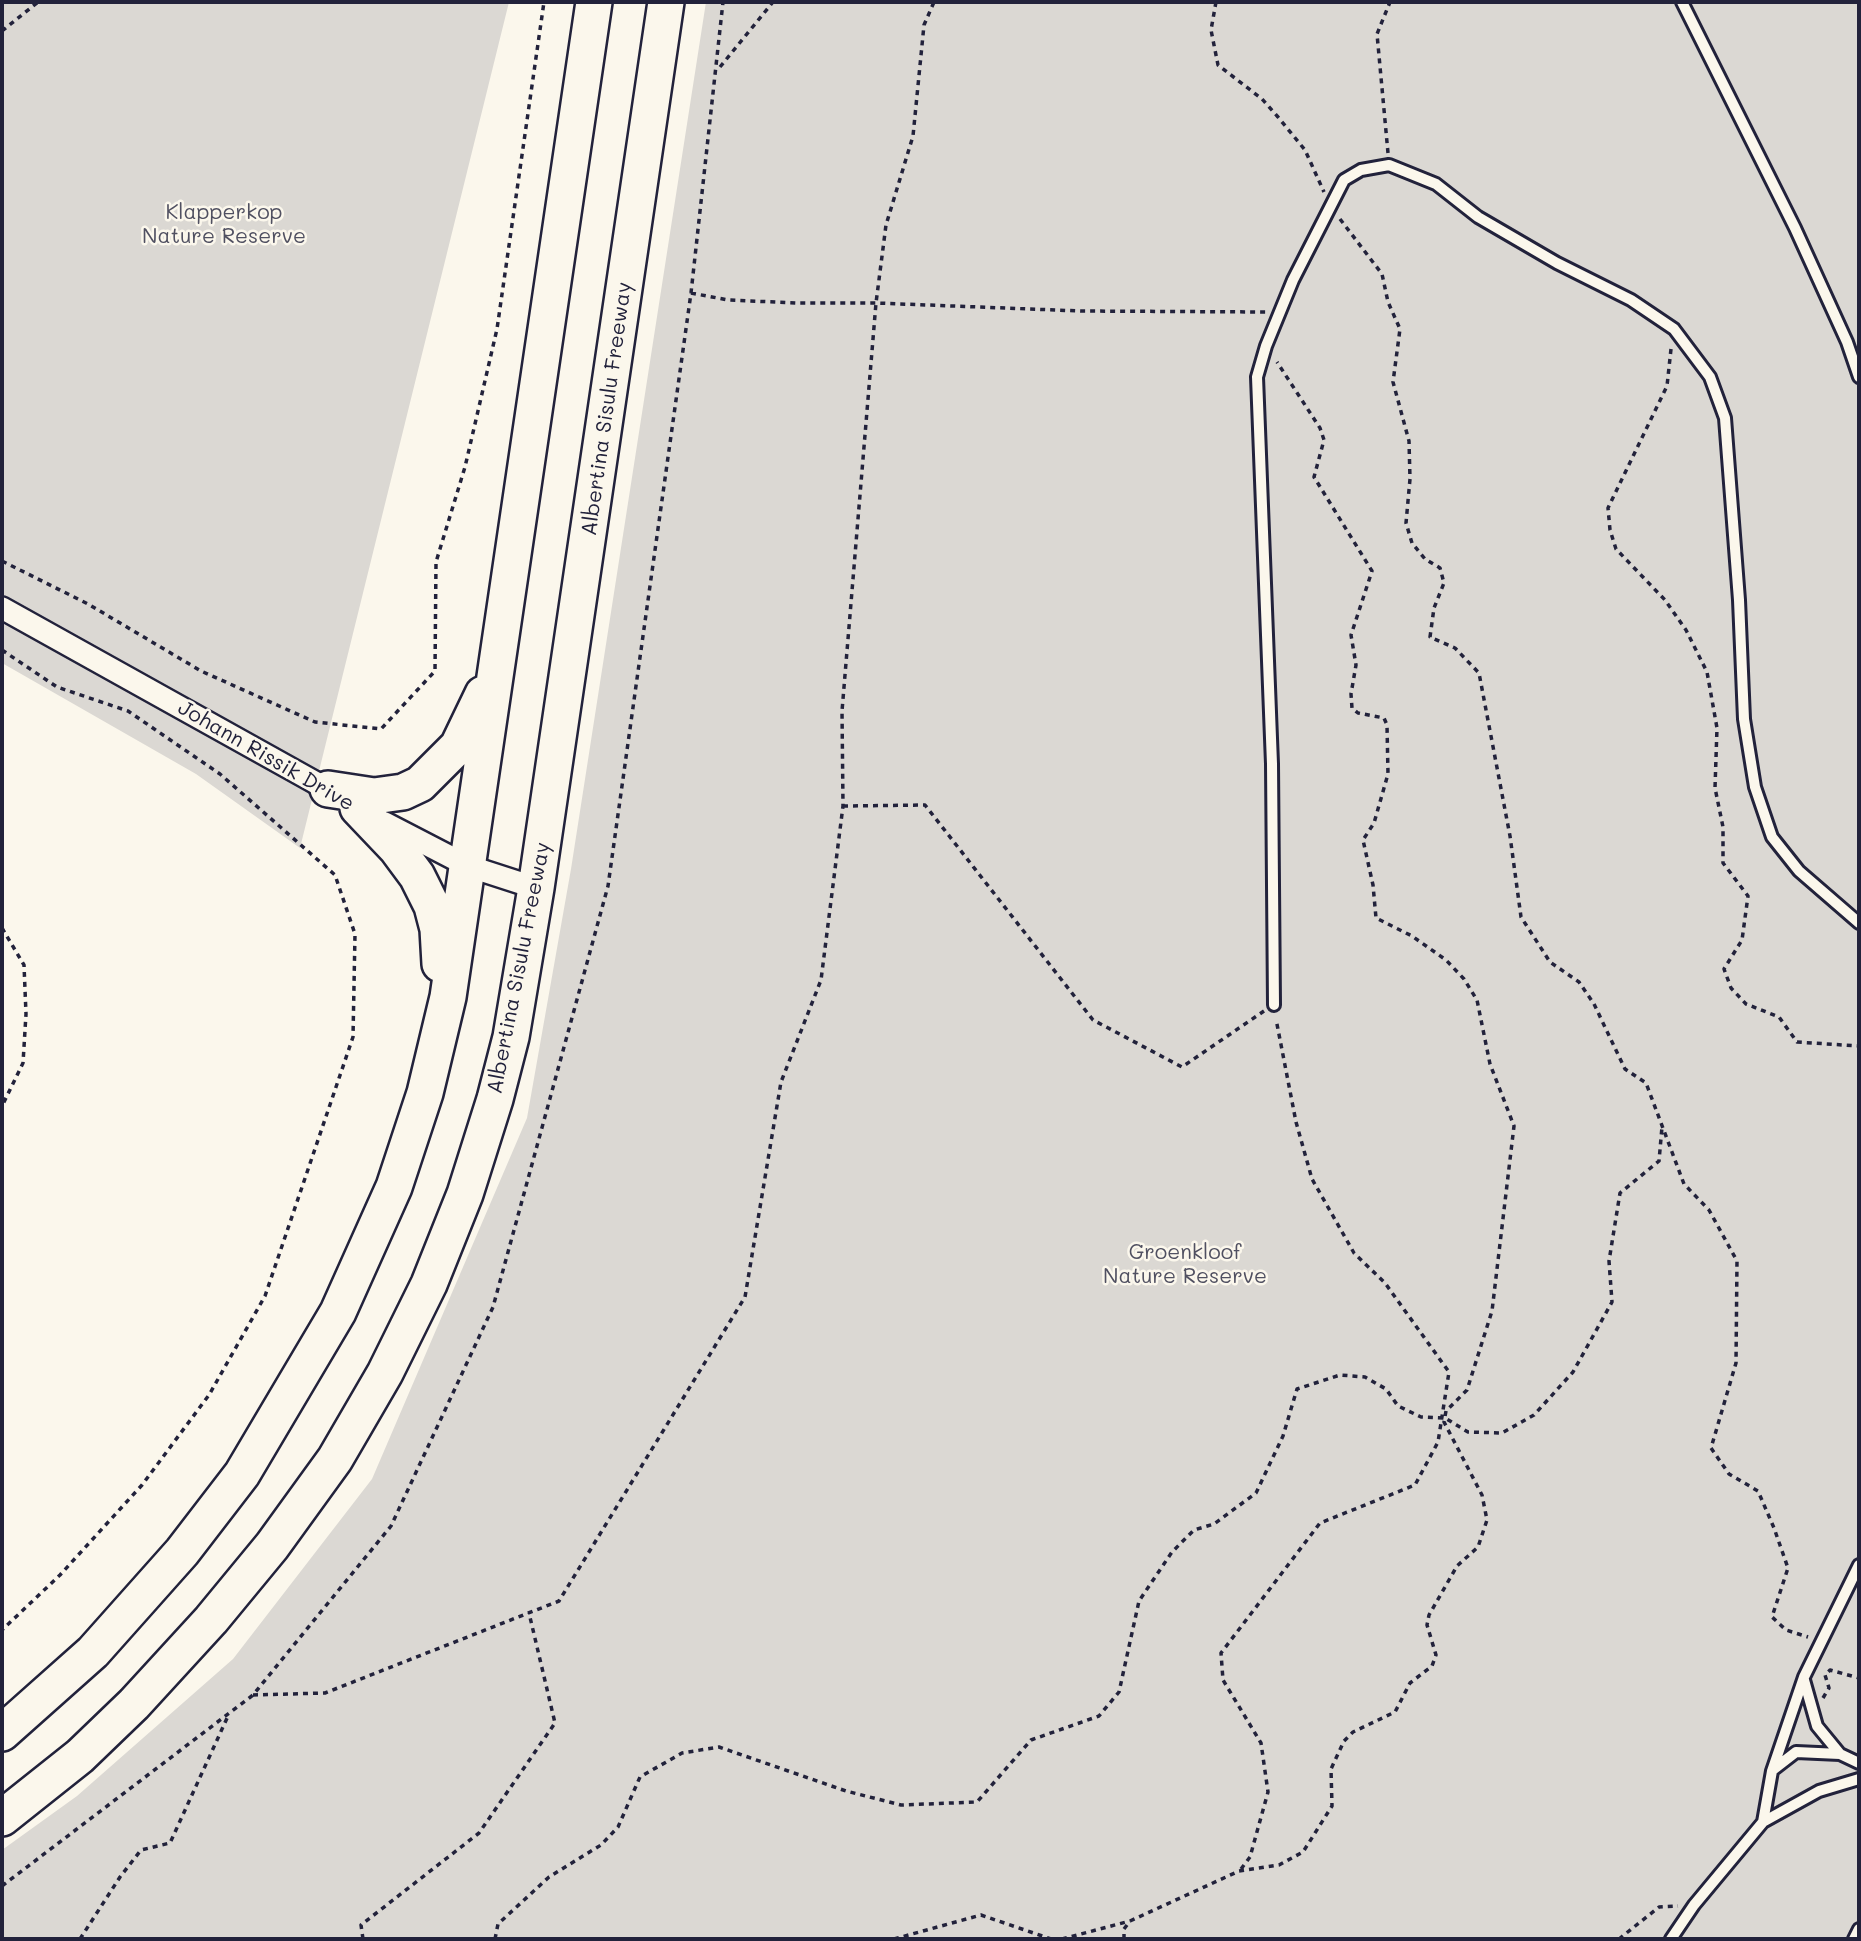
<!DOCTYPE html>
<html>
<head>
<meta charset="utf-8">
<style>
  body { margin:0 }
  #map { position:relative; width:1861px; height:1941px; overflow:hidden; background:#fbf7ec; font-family:Mali,sans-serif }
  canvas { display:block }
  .frame { position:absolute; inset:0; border:4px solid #22223b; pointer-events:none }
</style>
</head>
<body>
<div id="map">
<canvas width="1861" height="1941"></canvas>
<div class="frame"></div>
</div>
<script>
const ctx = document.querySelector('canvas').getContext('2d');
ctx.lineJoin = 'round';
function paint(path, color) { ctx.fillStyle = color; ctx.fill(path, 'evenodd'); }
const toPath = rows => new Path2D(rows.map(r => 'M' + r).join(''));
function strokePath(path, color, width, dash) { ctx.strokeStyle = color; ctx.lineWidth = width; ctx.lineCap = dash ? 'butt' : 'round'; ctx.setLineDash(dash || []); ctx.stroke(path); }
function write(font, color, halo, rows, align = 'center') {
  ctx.font = font + ' Mali,sans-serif'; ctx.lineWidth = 5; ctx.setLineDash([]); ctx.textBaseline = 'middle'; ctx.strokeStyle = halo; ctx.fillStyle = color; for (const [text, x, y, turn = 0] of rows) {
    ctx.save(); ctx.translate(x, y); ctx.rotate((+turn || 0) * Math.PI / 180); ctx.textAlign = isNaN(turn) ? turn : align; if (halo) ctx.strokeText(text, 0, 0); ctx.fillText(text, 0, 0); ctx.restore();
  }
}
const green = toPath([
  [2,2,509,2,300,848,196,774,2,663],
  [706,2,1859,2,1859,1939,2,1939,2,1850,77,1796,233,1659,372,1479,527,1118,571,869]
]);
const path = toPath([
  [1216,2,1211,30,1218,65,1262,99,1278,117,1305,150,1324,192],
  [2,31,38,2],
  [720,67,773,2],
  [1388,153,1377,34,1390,2],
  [1340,219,1382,274,1388,302,1400,329,1393,382,1409,441,1410,479,1406,523,1412,543,1425,559,1440,568,1444,583,1434,608,1430,637,1455,648,1479,673,1510,836,1521,917,1550,962,1579,982,1594,1004,1625,1069,1646,1083,1684,1184,1709,1210,1737,1261,1736,1363,1711,1448,1729,1474,1758,1491,1774,1528,1788,1568,1772,1617,1786,1630,1808,1637],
  [691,293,728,300,798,303,876,303,1081,311,1266,312],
  [1671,349,1667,386,1608,508,1610,530,1616,549,1665,600,1686,630,1707,672,1717,728,1715,788,1723,827,1723,863,1748,896,1742,940,1724,969,1731,988,1746,1004,1779,1017,1797,1042,1859,1046],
  [2,561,88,604,201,671,315,722,381,729,435,671,436,562,465,467,497,329,544,2],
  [2,650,57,687,128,711,220,774,335,875,355,934,353,1037,265,1296,209,1395,142,1485,60,1575,2,1630],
  [843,806,925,805,1093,1020,1182,1067,1264,1011],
  [2,928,24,965,26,1014,23,1063,2,1106],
  [253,1695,325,1693,559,1601,745,1297,781,1082,821,980,843,806,842,711,876,303,886,225,913,136,924,25,934,2],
  [1823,1698,1829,1688,1825,1675,1830,1670,1859,1678],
  [1241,1869,1250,1857,1268,1792,1261,1743,1223,1680,1221,1653,1320,1523,1415,1485,1438,1442,1449,1372,1385,1283,1354,1253,1312,1179,1296,1122,1276,1019],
  [2,1886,253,1695,391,1526,493,1307,608,886,691,293,723,2],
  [80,1939,120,1877,141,1850,170,1843,228,1716],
  [363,1939,361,1925,479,1833,555,1723,529,1613],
  [495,1939,498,1924,549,1877,601,1845,618,1827,640,1777,682,1753,719,1747,846,1791,901,1805,977,1802,1031,1740,1099,1716,1119,1692,1139,1601,1172,1552,1194,1530,1214,1524,1256,1493,1283,1436,1297,1389,1340,1375,1365,1377,1386,1389,1398,1406,1421,1417,1445,1418,1468,1432,1502,1433,1534,1415,1573,1372,1612,1302,1609,1261,1620,1193,1659,1161,1662,1127],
  [894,1939,981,1915,1051,1939],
  [1062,1939,1130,1921],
  [1124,1939,1124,1929,1130,1921,1239,1871,1279,1865,1303,1852,1332,1806,1331,1769,1344,1741,1353,1732,1395,1712,1410,1683,1432,1666,1436,1655,1427,1625,1429,1615,1457,1566,1478,1547,1487,1520,1482,1495,1444,1422,1446,1411,1467,1390,1492,1311,1514,1126,1490,1064,1477,1000,1464,979,1446,960,1412,936,1376,918,1373,885,1363,840,1374,823,1388,774,1387,725,1384,718,1358,713,1352,708,1351,694,1356,665,1351,635,1372,571,1314,477,1324,440,1320,428,1277,362],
  [1619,1939,1659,1907,1678,1906]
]);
const service = toPath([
  [1682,2,1795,228,1847,342,1859,377],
  [1274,1005,1272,764,1257,377,1266,346,1293,280,1344,180,1361,170,1389,165,1436,184,1478,217,1557,263,1631,300,1674,329,1710,377,1725,418,1739,600,1744,719,1755,787,1772,837,1799,871,1859,923],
  [1804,1680,1817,1726,1840,1754,1859,1763],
  [1774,1769,1796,1752,1840,1754],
  [1763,1822,1772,1771,1804,1677,1859,1565],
  [1671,1939,1694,1905,1763,1822,1819,1791,1859,1779],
  [1854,1939,1859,1929]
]);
const minor = toPath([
  [2,608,336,794],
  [385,823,468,866,536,888]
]);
const trunk = toPath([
  [328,789,374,796,403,792,420,784,458,746,483,694],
  [358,808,397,849,417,876,432,906,438,929,440,964],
  [2,1733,93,1652,182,1552,242,1474,338,1312,394,1187,425,1093,448,997,594,2],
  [2,1818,80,1756,134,1704,211,1620,272,1546,335,1459,385,1373,429,1284,465,1194,495,1099,511,1037,536,888,666,2]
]);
const parkNames = [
  ["Klapperkop",224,213],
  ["Nature Reserve",224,237],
  ["Groenkloof",1185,1253],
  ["Nature Reserve",1185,1277]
];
const streetNames = [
  ["Albertina Sisulu Freeway",607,409,-82],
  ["Johann Rissik Drive",266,756,30],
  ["Albertina Sisulu Freeway",519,968,-79]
];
paint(green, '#dbd8d3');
strokePath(service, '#22223b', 16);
strokePath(minor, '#22223b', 26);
strokePath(trunk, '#22223b', 40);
strokePath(path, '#22223b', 3.5, [5, 5]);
strokePath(service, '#fbf7ec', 10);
strokePath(minor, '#fbf7ec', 21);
strokePath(trunk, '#fbf7ec', 35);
write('21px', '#505061', '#fbf7ec', parkNames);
write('21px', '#22223b', '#fbf7ec', streetNames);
</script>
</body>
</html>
